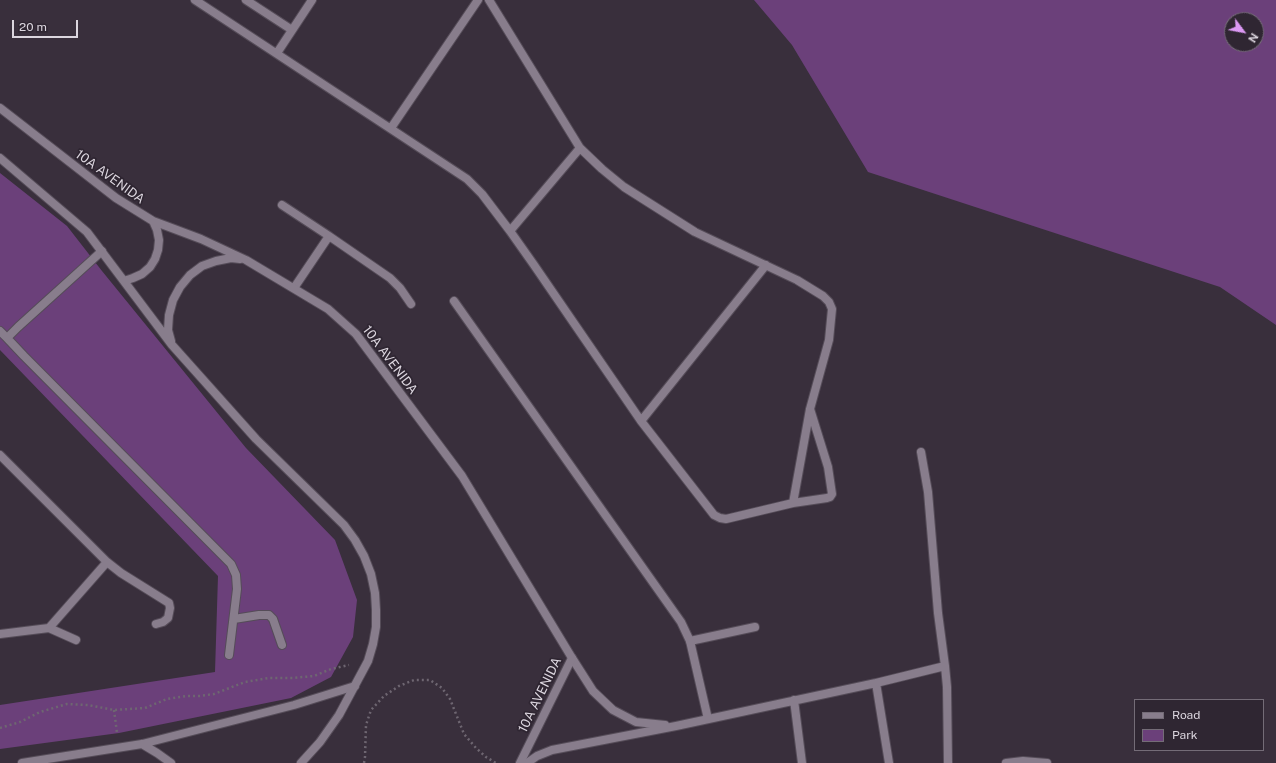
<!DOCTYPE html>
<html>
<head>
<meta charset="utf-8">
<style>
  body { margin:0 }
  #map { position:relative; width:1276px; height:763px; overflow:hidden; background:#392f3c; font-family:"Public Sans",sans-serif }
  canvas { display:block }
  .legend { position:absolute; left:1134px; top:699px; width:130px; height:52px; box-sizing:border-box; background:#2f2632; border:1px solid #746c77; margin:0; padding:5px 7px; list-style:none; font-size:12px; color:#dcd6df }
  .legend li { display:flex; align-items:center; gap:8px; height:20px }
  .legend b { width:20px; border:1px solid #746c77 }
  .north { position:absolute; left:1224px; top:12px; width:40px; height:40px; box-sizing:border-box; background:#2f2632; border:1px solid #746c77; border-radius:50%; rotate:122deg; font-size:11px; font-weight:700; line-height:16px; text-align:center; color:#dcd6df }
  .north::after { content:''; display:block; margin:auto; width:14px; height:18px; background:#dc99f4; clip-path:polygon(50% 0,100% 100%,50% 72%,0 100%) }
  .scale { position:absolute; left:12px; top:20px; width:66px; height:18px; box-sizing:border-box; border:2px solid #dcd6df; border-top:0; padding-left:5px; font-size:12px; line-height:14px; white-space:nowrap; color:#dcd6df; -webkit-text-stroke:3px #2f2632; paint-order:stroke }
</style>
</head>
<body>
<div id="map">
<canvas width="1276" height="763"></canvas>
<ul class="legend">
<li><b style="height:5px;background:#887d8c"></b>Road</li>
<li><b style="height:11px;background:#6b407a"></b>Park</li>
</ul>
<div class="north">N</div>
<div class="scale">20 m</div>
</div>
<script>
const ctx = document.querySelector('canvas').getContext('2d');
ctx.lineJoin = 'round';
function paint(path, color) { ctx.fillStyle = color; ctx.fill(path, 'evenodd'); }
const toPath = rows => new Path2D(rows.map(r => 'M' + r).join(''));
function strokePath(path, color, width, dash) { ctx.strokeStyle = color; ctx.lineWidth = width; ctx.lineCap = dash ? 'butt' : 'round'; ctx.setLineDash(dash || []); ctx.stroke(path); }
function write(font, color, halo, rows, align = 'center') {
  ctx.font = font + ' "Public Sans",sans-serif'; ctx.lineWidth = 3.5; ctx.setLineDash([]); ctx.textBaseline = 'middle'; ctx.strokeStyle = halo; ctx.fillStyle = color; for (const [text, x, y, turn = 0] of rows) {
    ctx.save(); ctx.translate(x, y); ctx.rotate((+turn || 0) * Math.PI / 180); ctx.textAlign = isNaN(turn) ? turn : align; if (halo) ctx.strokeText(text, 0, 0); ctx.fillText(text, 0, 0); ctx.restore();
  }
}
const green = toPath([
  [754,0,1276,0,1276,325,1220,287,868,172,792,45],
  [1232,20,1256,20,1256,44,1232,44],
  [0,173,67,226,102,271,246,448,335,540,357,600,353,637,331,677,291,698,119,733,0,749,0,705,215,672,218,576,0,350]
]);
const path = toPath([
  [114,710,117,733],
  [0,728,20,722,40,712,67,704,88,705,114,710,145,708,167,699,187,696,200,696,214,694,245,682,269,678,293,678,314,676,331,669,349,665],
  [364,763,365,757,366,725,371,710,384,696,399,686,414,680,430,680,442,688,450,699,464,734,476,748,486,757,496,763]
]);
const service = toPath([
  [282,205,329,236,294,288],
  [329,236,390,278,400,288,411,304],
  [690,641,755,627]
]);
const minor = toPath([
  [195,0,467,179,482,194,510,231,534,265,641,421,714,515,720,518,726,519,793,503,827,498,830,497,832,494,828,467,810,409],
  [246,0,292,30],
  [489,0,580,148,602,169,624,187,695,232,797,280,823,296,829,302,832,309,829,340,810,409,793,503],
  [277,53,312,0],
  [391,128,478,0],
  [510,231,580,148],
  [102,251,18,327,7,338,24,356,231,564,236,575,237,589,229,655],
  [454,301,681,622,690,641,708,719],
  [0,331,7,338],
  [641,421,766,265],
  [0,455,107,562,121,573,169,603,170,608,168,618,163,622,156,624],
  [234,619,259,615,269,615,273,619,282,645],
  [49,628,107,562],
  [0,634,49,628,76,640],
  [572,658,593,691,613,710,636,722,665,725],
  [945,666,947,687,948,763],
  [876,683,889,763],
  [794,700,802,763],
  [142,744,157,753,171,763],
  [22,763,142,744,294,705,355,686],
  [527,763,537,756,552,750,676,726,876,683,945,666,938,613,928,492,921,452],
  [1006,763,1023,761,1047,763]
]);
const tertiary = toPath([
  [0,108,116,198,153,221,201,239,246,260,328,309,356,334,462,476,572,658,520,763],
  [0,158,87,232,172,345,256,439,344,525,355,540,364,556,371,574,375,593,376,610,376,627,373,644,368,661,339,715,320,742,301,763],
  [124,281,133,278,142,274,150,267,155,259,158,250,159,240,157,230,153,221],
  [171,341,168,330,169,315,173,300,180,287,190,275,202,266,216,261,231,258,240,259]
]);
const streetNames = [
  ["10A AVENIDA",110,177,36],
  ["10A AVENIDA",390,360,53],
  ["10A AVENIDA",540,695,-64]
];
paint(green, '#6b407a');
strokePath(service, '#554c58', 10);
strokePath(minor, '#554c58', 10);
strokePath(tertiary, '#554c58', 10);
strokePath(path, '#6e6671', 2.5, [2, 3]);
strokePath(service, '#887d8c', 8);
strokePath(minor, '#887d8c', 8);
strokePath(tertiary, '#887d8c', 8);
write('13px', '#dcd6df', '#2f2632', streetNames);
</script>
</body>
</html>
